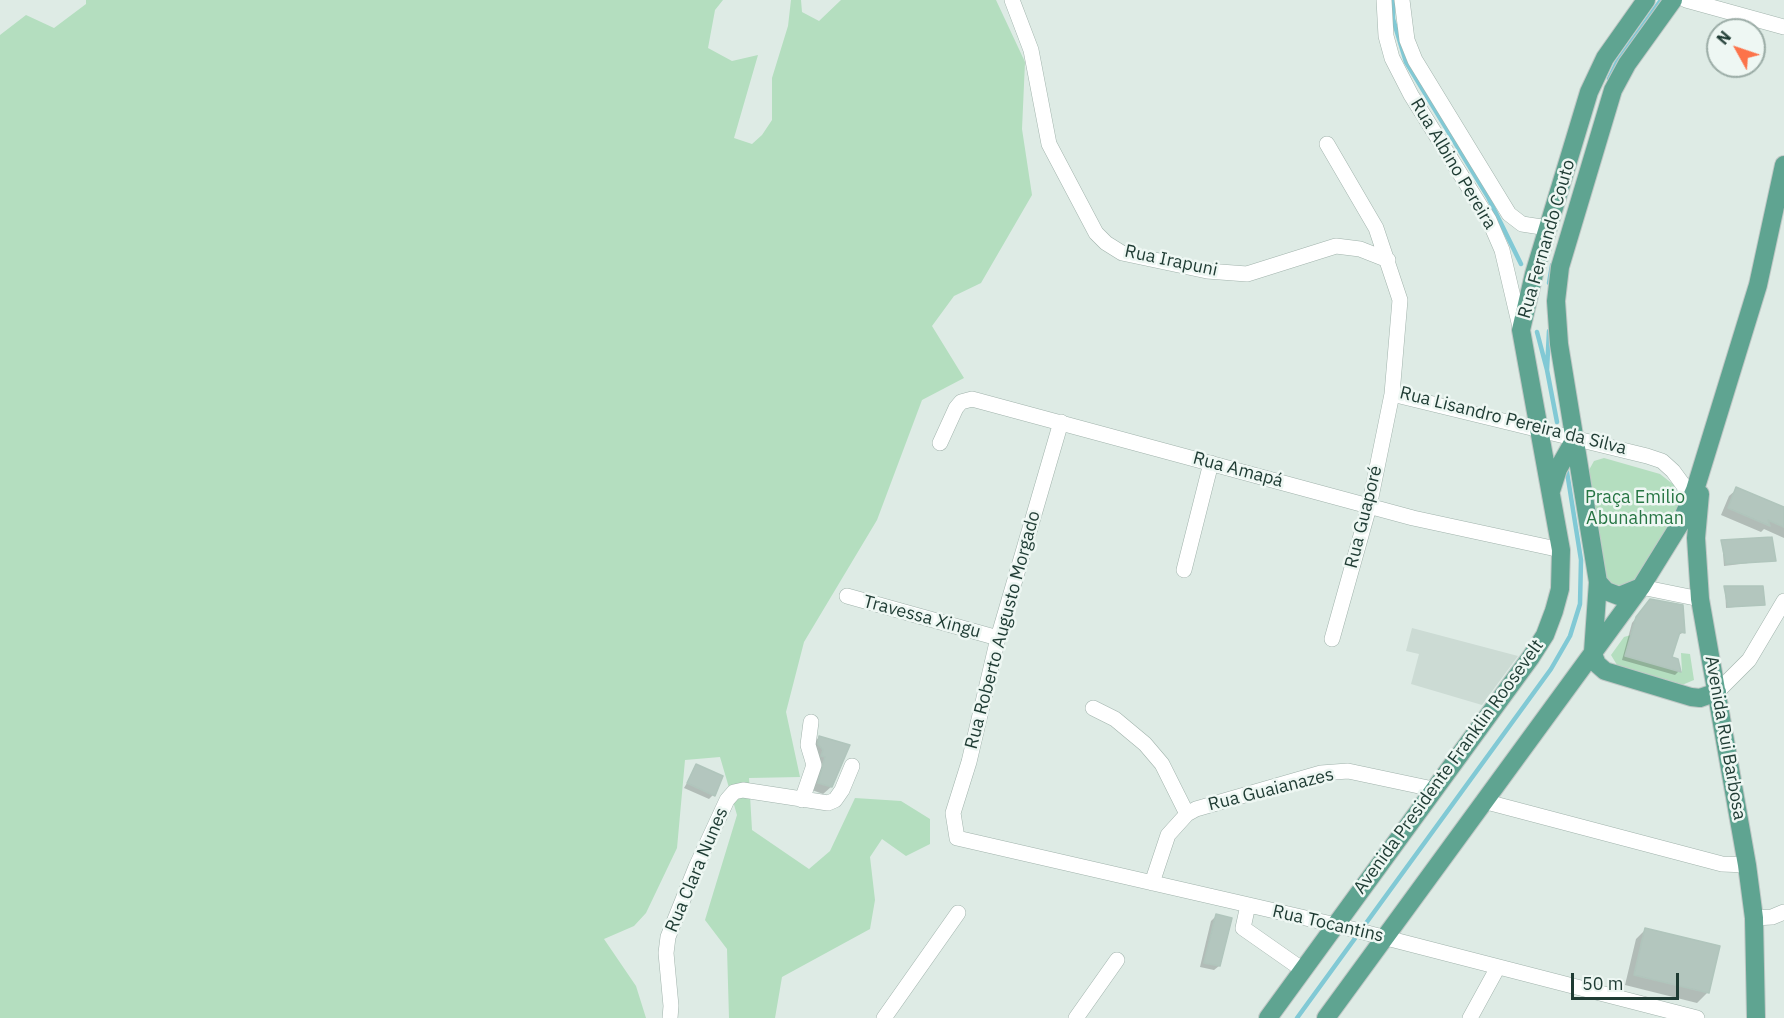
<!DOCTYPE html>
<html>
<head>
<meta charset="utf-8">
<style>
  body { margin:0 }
  #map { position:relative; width:1784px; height:1018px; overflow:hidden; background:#deebe5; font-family:"IBM Plex Sans",sans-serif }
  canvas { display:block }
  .north { position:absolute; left:1706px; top:18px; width:60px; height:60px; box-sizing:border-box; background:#eef7f3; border:2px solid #9baca6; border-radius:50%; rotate:310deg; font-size:16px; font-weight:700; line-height:24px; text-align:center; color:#1e3b33 }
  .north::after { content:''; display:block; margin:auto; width:21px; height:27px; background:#fc734a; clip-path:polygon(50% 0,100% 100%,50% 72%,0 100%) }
  .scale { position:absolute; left:1571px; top:973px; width:108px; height:27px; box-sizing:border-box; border:3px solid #1e3b33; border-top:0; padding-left:8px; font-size:18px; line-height:21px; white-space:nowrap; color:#1e3b33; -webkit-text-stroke:4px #eef7f3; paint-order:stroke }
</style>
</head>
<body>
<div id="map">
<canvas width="1784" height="1018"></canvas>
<div class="north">N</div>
<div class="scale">50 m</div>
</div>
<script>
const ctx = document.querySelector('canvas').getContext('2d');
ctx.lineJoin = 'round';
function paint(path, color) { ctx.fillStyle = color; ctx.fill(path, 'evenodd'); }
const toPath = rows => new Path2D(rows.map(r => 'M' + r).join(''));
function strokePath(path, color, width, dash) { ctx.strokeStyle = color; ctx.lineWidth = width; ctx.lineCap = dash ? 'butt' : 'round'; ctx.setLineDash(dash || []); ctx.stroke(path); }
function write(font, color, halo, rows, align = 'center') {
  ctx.font = font + ' "IBM Plex Sans",sans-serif'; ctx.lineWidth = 5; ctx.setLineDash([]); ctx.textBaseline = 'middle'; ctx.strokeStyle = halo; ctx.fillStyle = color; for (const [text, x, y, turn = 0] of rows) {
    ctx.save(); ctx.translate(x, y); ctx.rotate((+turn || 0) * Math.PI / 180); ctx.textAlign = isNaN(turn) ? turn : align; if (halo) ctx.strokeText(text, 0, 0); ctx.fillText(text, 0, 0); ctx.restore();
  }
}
const built = toPath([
  [1412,628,1518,656,1482,705,1411,684,1419,654,1406,651]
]);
const green = toPath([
  [86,0,723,0,715,10,708,48,732,61,758,55,734,138,752,144,762,135,772,120,772,78,788,26,791,0,801,0,802,12,819,21,841,0,996,0,1025,62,1022,129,1032,195,981,283,954,296,932,326,964,378,922,400,877,520,804,642,786,712,800,777,749,778,752,830,809,869,830,851,855,798,901,801,930,819,930,844,906,856,882,839,870,857,875,900,870,929,782,977,775,1018,729,1018,727,949,705,920,737,815,720,757,685,760,677,848,646,913,634,926,604,939,636,986,646,1018,0,1018,0,35,26,15,54,28,86,4],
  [1604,458,1660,474,1674,485,1679,503,1668,533,1633,587,1628,590,1607,583,1589,470,1594,461],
  [1631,635,1682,672,1681,653,1690,654,1694,680,1682,685,1617,665,1611,655,1624,637]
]);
const shadow = toPath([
  [1737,489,1784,509,1784,538,1764,529,1761,532,1721,515,1729,496],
  [1722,541,1774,560,1724,566],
  [1725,588,1763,604,1726,608],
  [1646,605,1684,632,1677,636,1670,658,1679,671,1675,675,1622,660,1632,623],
  [819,737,848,746,831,787,823,794,812,790,812,745],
  [697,766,713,795,709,799,684,788],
  [1216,916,1219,966,1214,970,1200,967,1211,921],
  [1646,929,1719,947,1707,993,1697,1003,1625,985,1636,939]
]);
const stream = toPath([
  [1393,0,1393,19,1406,62,1488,197,1521,264],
  [1609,79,1617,62,1661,0],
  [1549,283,1552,265],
  [1537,332,1547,370,1557,422],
  [1547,370,1549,331],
  [1297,1018,1551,669,1570,636,1580,604,1581,560,1567,472]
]);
const building = toPath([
  [1736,487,1784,507,1784,527,1768,520,1770,526,1728,508,1736,487],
  [1772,537,1776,561,1726,564,1721,540,1772,537],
  [1724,586,1763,586,1765,605,1728,607,1724,586],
  [1650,599,1683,605,1685,633,1680,632,1672,657,1678,659,1681,672,1625,656,1636,617,1650,599],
  [819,736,850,745,832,787,818,783,825,757,821,756,823,750,818,744,819,736],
  [696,764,723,776,715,796,687,783,696,764],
  [1216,914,1232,918,1220,966,1204,963,1216,914],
  [1645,928,1720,946,1709,993,1634,975,1645,928]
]);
const minor = toPath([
  [1012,0,1031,50,1049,144,1096,233,1106,243,1122,253,1207,271,1247,274,1336,246,1360,249,1388,260],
  [1384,0,1386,36,1392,58,1411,95,1489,220,1502,250,1520,327],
  [1402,0,1407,40,1415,60,1509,214,1522,224,1548,228],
  [1686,0,1784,27],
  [1327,144,1376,228,1400,300,1392,394,1369,507,1332,639],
  [1392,394,1647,456,1662,461,1673,471,1684,486,1689,506],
  [1061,422,998,638,969,762,953,813,957,838,1336,925,1697,1018],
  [940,443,956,408,961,402,972,399,1413,518,1561,550],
  [1184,570,1211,463],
  [1641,587,1700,599],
  [847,596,998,638],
  [1717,692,1749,660,1784,601],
  [1093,708,1115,719,1145,744,1162,764,1187,814],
  [802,800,814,765,808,745,811,722],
  [1483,801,1722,864,1747,865],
  [1152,883,1168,835,1187,814,1196,809,1321,773,1348,771,1433,789],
  [1248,905,1243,928,1303,970],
  [1754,918,1772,917,1784,912],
  [670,1018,671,1006,666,953,668,937,696,867,727,800,734,792,743,790,828,803,835,800,842,790,852,766],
  [884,1018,958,913],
  [1076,1018,1117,960],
  [1470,1018,1498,967]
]);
const major = toPath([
  [1551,491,1558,469,1575,439],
  [1700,494,1696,538,1700,599,1747,865,1754,918,1756,1018],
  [1598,582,1606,591,1619,596,1641,587],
  [1593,652,1598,582,1559,344,1556,301,1560,267,1613,90,1627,64,1673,0],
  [1593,654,1597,664,1605,671,1691,697,1700,698,1717,692],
  [1268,1018,1531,657,1545,635,1554,611,1560,589,1561,550,1521,330,1534,274,1589,92,1605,58,1646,0],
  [1326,1018,1641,587,1680,524,1695,490,1758,285,1784,165]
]);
const streetNames = [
  ["Rua Albino Pereira",1453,164,59],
  ["Rua Fernando Couto",1547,239,-74],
  ["Rua Irapuni",1171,261,12],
  ["Rua Lisandro Pereira da Silva",1513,421,14],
  ["Rua Amapá",1238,470,15],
  ["Rua Guaporé",1364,517,-76],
  ["Travessa Xingu",922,617,15],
  ["Rua Roberto Augusto Morgado",1003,630,-75],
  ["Avenida Rui Barbosa",1725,738,80],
  ["Avenida Presidente Franklin Roosevelt",1449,767,-54],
  ["Rua Guaianazes",1271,790,-14],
  ["Rua Clara Nunes",697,870,-67],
  ["Rua Tocantins",1328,924,13]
];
const parkNames = [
  ["Praça Emilio",1635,498],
  ["Abunahman",1635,519]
];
paint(built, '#ccdbd4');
paint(green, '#b4debf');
paint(shadow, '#0003');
strokePath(stream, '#81c9d5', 4.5);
paint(building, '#b3c6be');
strokePath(building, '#b0c5bc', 1.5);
strokePath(minor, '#a1b3ac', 16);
strokePath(major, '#c0c8c6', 20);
strokePath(minor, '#fff', 15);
strokePath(major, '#5fa491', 18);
write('18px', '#1e3b33', '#eef7f3', streetNames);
write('18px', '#267543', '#eef7f3', parkNames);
</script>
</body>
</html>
